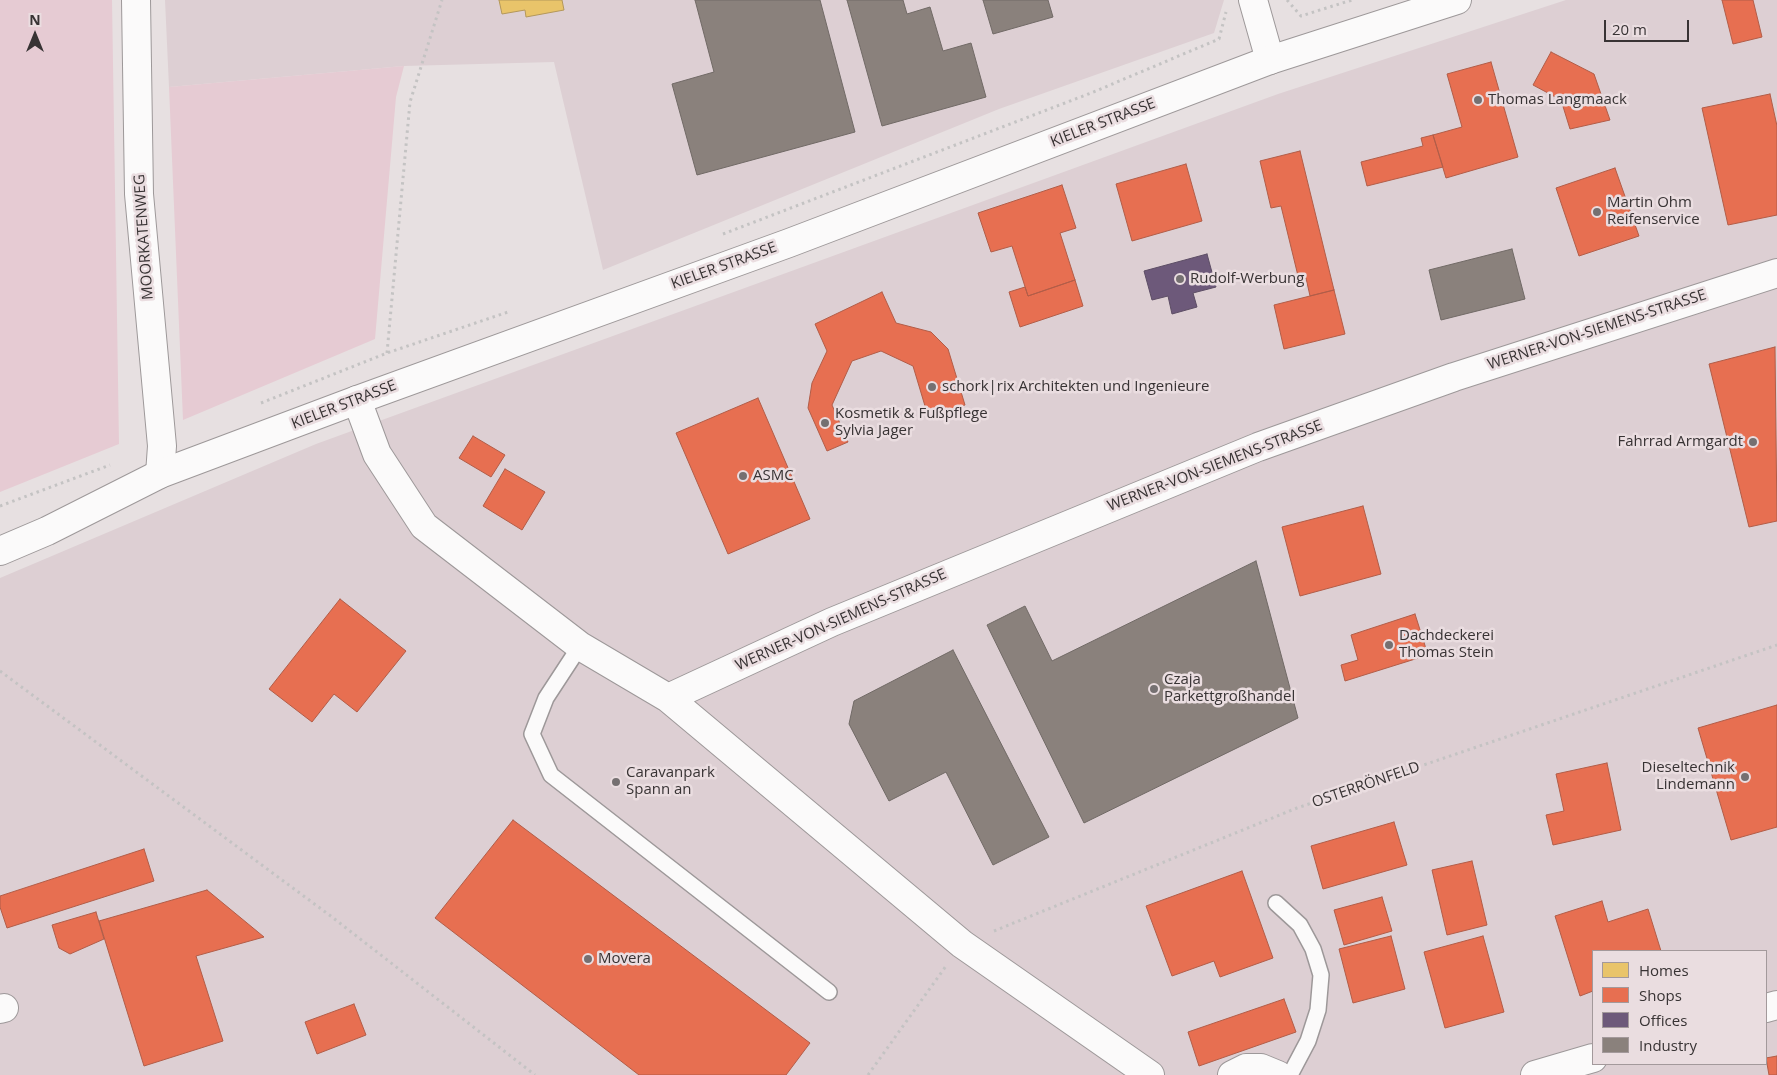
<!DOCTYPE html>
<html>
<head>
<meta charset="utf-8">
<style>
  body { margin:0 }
  #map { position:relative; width:1777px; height:1075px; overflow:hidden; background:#e7e0e1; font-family:"Open Sans",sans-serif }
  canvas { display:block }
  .legend { position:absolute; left:1592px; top:950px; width:175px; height:115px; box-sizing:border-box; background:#eadde0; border:1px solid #a3999b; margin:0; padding:6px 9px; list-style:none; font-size:15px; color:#383334 }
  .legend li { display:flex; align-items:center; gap:10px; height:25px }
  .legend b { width:25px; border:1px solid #a3999b }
  .north { position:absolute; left:10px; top:10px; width:50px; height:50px; -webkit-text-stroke:4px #eadde0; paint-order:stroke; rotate:0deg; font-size:14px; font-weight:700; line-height:20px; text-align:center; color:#383334 }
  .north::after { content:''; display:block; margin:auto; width:18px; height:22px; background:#383334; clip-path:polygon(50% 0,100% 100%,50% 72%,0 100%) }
  .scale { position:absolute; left:1604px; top:20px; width:85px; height:22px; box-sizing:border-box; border:2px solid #383334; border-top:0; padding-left:6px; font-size:15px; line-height:18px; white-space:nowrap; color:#383334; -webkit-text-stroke:4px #eadde0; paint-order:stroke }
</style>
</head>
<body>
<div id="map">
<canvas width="1777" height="1075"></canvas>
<ul class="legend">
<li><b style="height:14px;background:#e9c46a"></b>Homes</li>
<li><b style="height:14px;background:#e76f51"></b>Shops</li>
<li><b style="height:14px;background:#6d597a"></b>Offices</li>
<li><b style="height:14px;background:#8a817c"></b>Industry</li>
</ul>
<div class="north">N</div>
<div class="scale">20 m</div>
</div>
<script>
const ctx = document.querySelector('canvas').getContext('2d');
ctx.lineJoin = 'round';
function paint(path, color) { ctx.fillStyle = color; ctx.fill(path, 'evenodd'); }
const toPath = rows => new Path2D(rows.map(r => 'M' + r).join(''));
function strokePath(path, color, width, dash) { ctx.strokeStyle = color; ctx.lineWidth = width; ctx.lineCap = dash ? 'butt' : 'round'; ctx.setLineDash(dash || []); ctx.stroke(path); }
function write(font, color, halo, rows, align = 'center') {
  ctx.font = font + ' "Open Sans",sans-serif'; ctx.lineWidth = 5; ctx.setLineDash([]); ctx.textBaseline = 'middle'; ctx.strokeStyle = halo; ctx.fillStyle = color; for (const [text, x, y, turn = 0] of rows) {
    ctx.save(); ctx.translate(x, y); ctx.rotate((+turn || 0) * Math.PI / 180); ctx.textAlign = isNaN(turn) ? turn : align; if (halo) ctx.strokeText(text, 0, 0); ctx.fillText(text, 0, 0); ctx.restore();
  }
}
const built = toPath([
  [165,0,1224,0,1214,33,999,109,603,270,554,62,404,66,169,87],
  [1566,0,1777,0,1777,1075,0,1075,0,578,316,444,1278,94],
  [1593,951,1766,951,1766,1064,1593,1064]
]);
const green = toPath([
  [0,0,112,0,119,444,0,492],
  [404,66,396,97,375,339,183,420,169,87]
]);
const homes = toPath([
  [499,0,562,0,564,10,526,17,525,10,502,14,499,0]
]);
const shops = toPath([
  [1722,0,1753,0,1762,37,1733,44,1722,0],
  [1551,52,1594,74,1610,120,1570,129,1561,100,1533,85,1551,52],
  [1491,62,1518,157,1446,178,1433,135,1462,127,1447,74,1491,62],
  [1770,94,1777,126,1777,215,1728,225,1702,108,1770,94],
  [1433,135,1443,167,1367,186,1361,162,1423,146,1421,138,1433,135],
  [1300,151,1334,290,1310,296,1306,278,1299,280,1281,206,1271,208,1260,161,1300,151],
  [1186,164,1202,221,1132,241,1116,184,1186,164],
  [1615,168,1639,236,1579,256,1556,188,1615,168],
  [1062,185,1076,228,1060,233,1075,280,1028,296,1012,246,991,252,978,213,1062,185],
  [1075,280,1083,306,1020,327,1009,292,1025,287,1028,296,1075,280],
  [1334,290,1345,334,1284,349,1274,305,1334,290],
  [882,292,896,323,931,332,948,349,965,405,928,416,913,366,881,351,852,361,832,405,848,442,827,451,808,408,812,383,827,351,815,324,882,292],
  [1775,347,1777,521,1749,527,1709,364,1775,347],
  [758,398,810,519,728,554,676,433,758,398],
  [473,436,505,455,491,477,459,458,473,436],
  [505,469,545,492,522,530,483,506,505,469],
  [1363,506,1381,574,1300,596,1282,527,1363,506],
  [340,599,406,651,357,712,334,694,312,722,269,689,340,599],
  [1415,614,1428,655,1345,681,1341,665,1358,660,1351,635,1415,614],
  [1777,705,1777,827,1731,840,1698,728,1777,705],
  [1607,763,1621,830,1553,845,1546,815,1564,811,1556,774,1607,763],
  [513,820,810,1043,786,1075,639,1075,435,918,513,820],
  [1394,822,1407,865,1323,889,1311,846,1394,822],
  [144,849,154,881,7,928,0,907,0,896,144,849],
  [1472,861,1487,925,1447,935,1432,870,1472,861],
  [1242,871,1273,958,1220,977,1214,961,1172,976,1146,906,1242,871],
  [207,890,264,937,196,956,223,1041,144,1066,99,921,207,890],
  [1382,897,1392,931,1344,945,1334,910,1382,897],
  [1602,901,1608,922,1648,909,1661,951,1593,951,1593,991,1580,996,1555,916,1602,901],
  [96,912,104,939,70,954,59,948,52,925,96,912],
  [1391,936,1405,989,1353,1003,1339,949,1391,936],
  [1483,936,1504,1012,1445,1028,1424,952,1483,936],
  [1284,999,1296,1032,1199,1066,1188,1032,1284,999],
  [354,1004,366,1035,317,1054,305,1022,354,1004],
  [1777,1056,1777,1075,1769,1075,1766,1058,1777,1056]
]);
const offices = toPath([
  [1207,254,1216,287,1193,293,1197,307,1172,314,1168,296,1152,300,1144,271,1207,254]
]);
const industry = toPath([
  [695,0,820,0,855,132,697,175,672,84,714,72,695,0],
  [847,0,903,0,907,14,930,7,943,51,971,43,986,97,882,126,847,0],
  [983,0,1048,0,1053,17,993,34,983,0],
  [1512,249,1525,299,1441,320,1429,270,1512,249],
  [1256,561,1298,718,1084,823,987,625,1025,606,1052,661,1256,561],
  [953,650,1049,837,993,865,946,772,889,801,849,724,854,701,953,650]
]);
const path = toPath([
  [1287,0,1301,16,1352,0],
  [723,234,1091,93,1219,39,1226,12],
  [387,353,410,102,442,0],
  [261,403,387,353,508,312],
  [0,506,110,465],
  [0,671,332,917,535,1075],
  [994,931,1297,808,1777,645],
  [868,1075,946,966]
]);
const service = toPath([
  [580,646,546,698,532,734,551,775,829,992],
  [1276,903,1300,925,1313,949,1321,975,1318,1010,1308,1041,1290,1075]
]);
const minor = toPath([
  [136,0,139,194,162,446,160,474],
  [1253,0,1270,60],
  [357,400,377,454,424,526,580,646,668,698,832,622,1258,447,1454,377,1777,273],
  [668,698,962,944,1150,1075],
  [1766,1008,1777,1005],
  [0,1009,4,1008],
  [1232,1075,1246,1068,1261,1068,1278,1075],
  [1535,1075,1593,1058]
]);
const tertiary = toPath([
  [0,551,47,531,160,474,357,400,789,243,1270,60,1457,0]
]);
const markers = [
  [1478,100,5,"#757071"],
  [1597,212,5,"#757071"],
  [1180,279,5,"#757071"],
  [932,387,5,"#757071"],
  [825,423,5,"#757071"],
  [1753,442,5,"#757071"],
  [743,476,5,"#757071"],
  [1389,645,5,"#757071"],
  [1154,689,5,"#757071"],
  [1745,777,5,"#757071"],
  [616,782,5,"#757071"],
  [588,959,5,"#757071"]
];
const poiNames = [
  ["Thomas Langmaack",1488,100],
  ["Martin Ohm",1607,203],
  ["Reifenservice",1607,220],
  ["Rudolf-Werbung",1190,279],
  ["schork|rix Architekten und Ingenieure",942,387],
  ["Kosmetik & Fußpflege",835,414],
  ["Sylvia Jager",835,431],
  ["Fahrrad Armgardt",1743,442,"right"],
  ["ASMC",753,476],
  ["Dachdeckerei",1399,636],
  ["Thomas Stein",1399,653],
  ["Czaja",1164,680],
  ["Parkettgroßhandel",1164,697],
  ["Dieseltechnik",1735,768,"right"],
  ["Lindemann",1735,785,"right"],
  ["Caravanpark",626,773],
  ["Spann an",626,790],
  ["Movera",598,959]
];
const streetNames = [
  ["KIELER STRASSE",1103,123,-21],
  ["MOORKATENWEG",144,237,-94],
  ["KIELER STRASSE",724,266,-20],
  ["WERNER-VON-SIEMENS-STRASSE",1597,330,-18],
  ["KIELER STRASSE",344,405,-21],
  ["WERNER-VON-SIEMENS-STRASSE",1215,466,-21],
  ["WERNER-VON-SIEMENS-STRASSE",841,620,-24],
  ["OSTERRÖNFELD",1366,785,-19]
];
paint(built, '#ddcfd3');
paint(green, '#e6cbd3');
paint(homes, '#e9c46a');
strokePath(homes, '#b4985a', 1);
paint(shops, '#e76f51');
strokePath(shops, '#b25d48', 1);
paint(offices, '#6d597a');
strokePath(offices, '#5d4e65', 1);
paint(industry, '#8a817c');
strokePath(industry, '#716a66', 1);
strokePath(service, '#9d9899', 18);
strokePath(minor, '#9d9899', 30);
strokePath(tertiary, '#9d9899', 30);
strokePath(path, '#c4c3c3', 3, [2.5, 4]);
strokePath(service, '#fbfafa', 15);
strokePath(minor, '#fbfafa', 28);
strokePath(tertiary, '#fbfafa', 28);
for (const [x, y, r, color] of markers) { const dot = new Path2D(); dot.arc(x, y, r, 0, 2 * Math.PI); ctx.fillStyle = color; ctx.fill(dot); strokePath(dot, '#eadde0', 2); }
write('15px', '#383334', '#eadde0', poiNames, 'left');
write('15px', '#383334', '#eadde0', streetNames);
</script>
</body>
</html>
